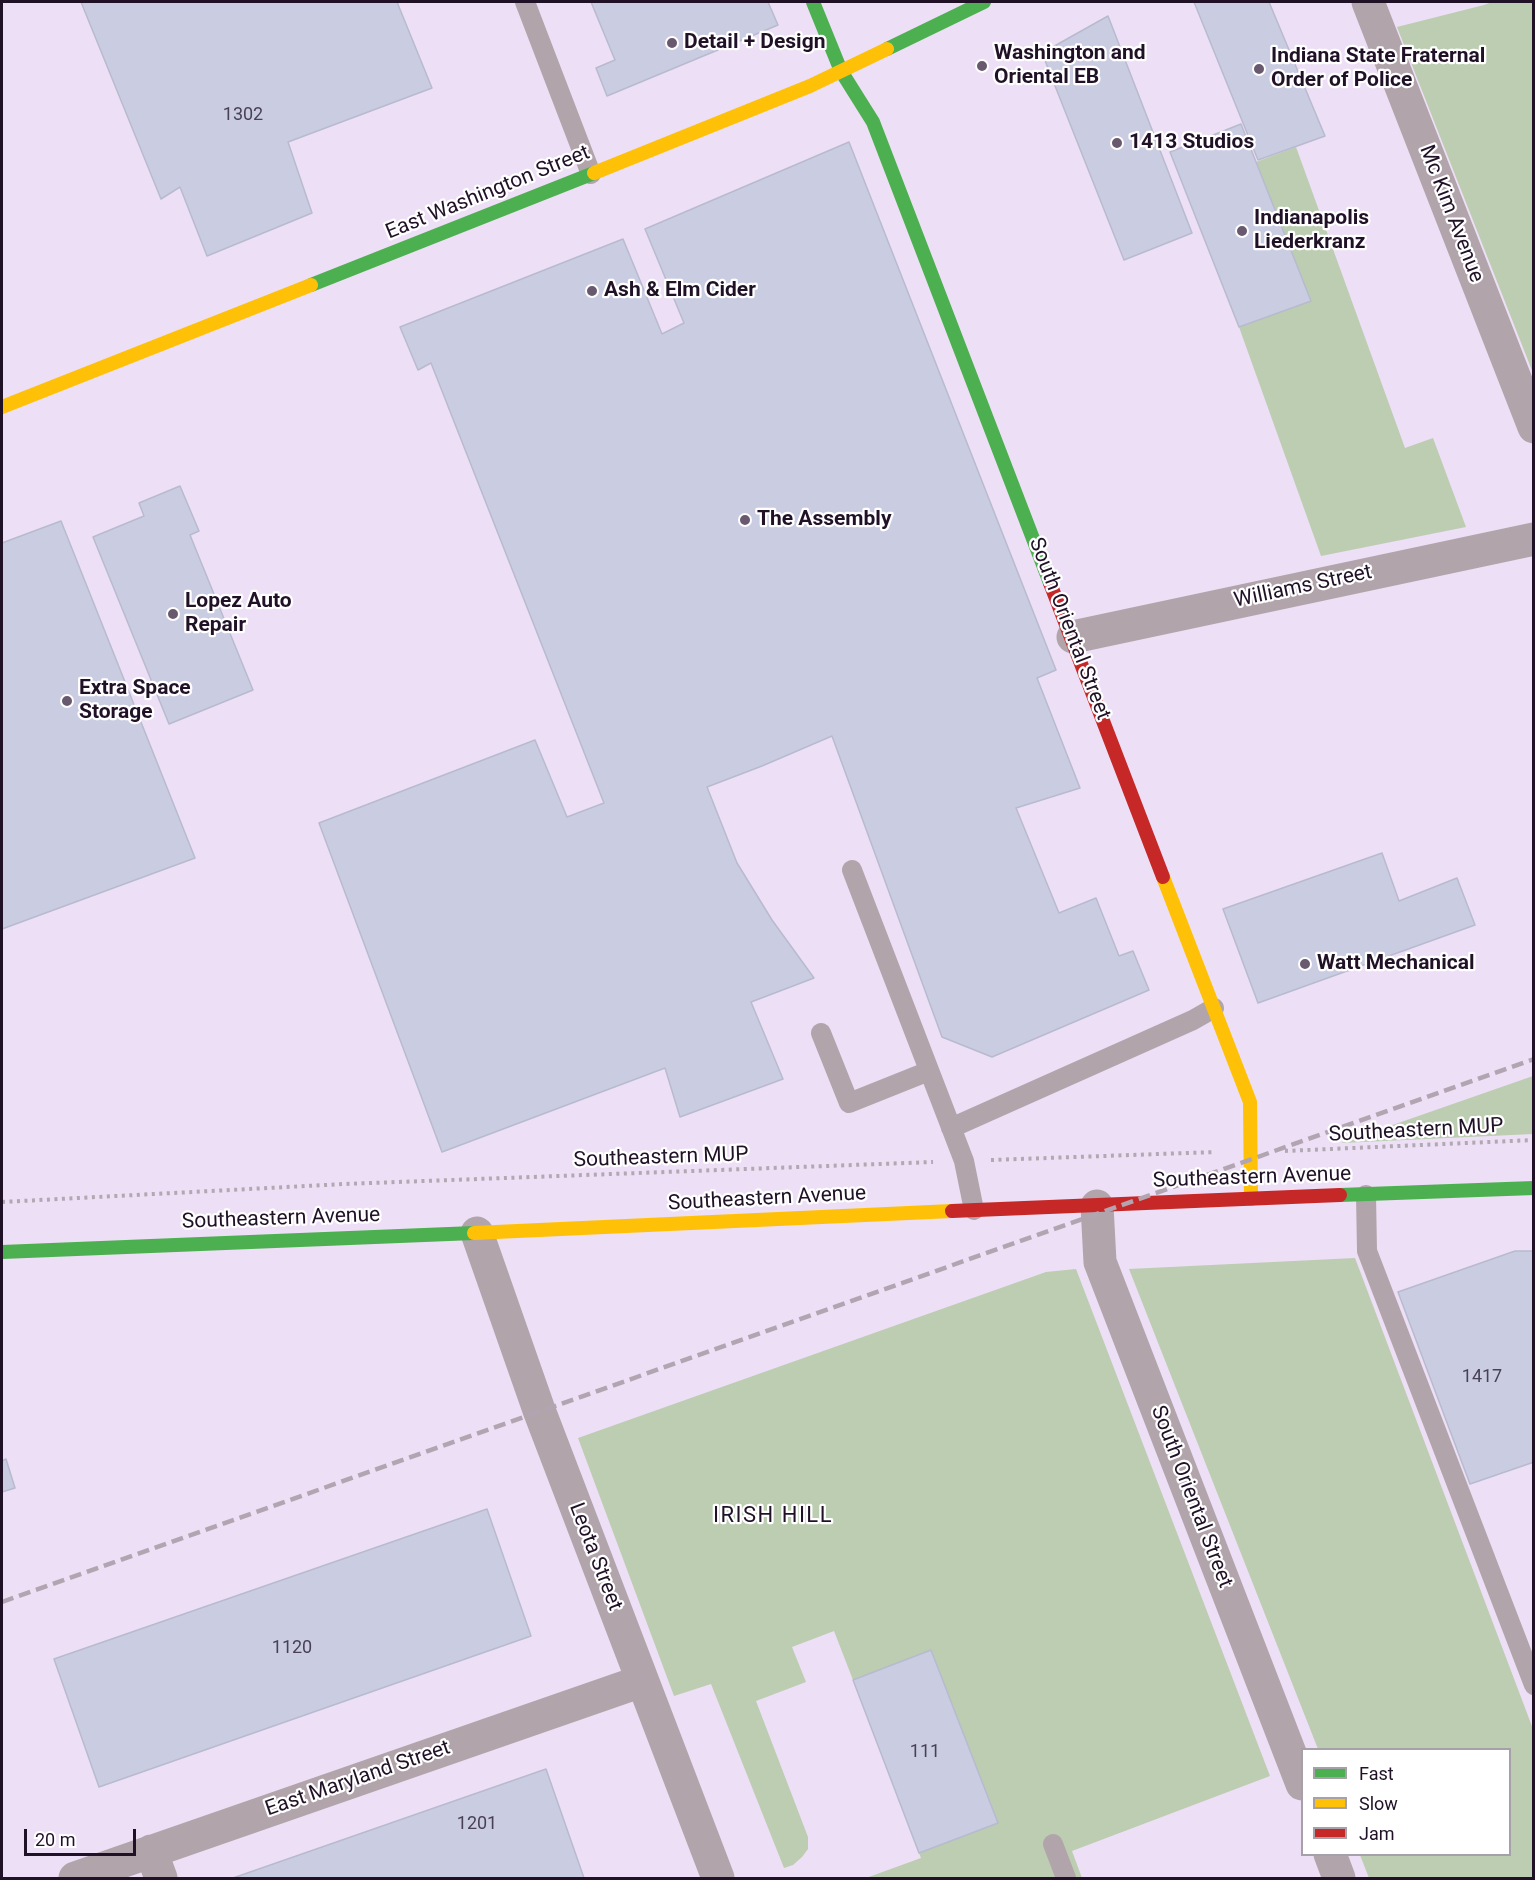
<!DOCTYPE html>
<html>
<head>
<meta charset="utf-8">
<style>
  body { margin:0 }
  #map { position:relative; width:1535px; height:1880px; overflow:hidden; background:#eddff5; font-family:Roboto,sans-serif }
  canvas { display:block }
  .frame { position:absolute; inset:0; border:3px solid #201127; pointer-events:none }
  .legend { position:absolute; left:1301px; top:1748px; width:210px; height:108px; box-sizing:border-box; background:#fff; border:2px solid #a6a0a9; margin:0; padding:8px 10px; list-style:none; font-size:18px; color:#201127 }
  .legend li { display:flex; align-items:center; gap:12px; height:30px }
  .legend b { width:30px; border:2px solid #a6a0a9 }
  .scale { position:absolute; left:24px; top:1829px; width:112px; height:27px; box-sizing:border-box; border:3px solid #201127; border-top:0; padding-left:8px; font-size:18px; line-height:21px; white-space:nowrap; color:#201127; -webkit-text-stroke:4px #fff; paint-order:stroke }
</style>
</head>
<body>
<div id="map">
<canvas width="1535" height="1880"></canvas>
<div class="frame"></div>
<ul class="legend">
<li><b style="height:8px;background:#4caf50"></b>Fast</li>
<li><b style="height:8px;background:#ffc107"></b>Slow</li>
<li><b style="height:8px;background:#c62828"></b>Jam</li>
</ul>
<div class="scale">20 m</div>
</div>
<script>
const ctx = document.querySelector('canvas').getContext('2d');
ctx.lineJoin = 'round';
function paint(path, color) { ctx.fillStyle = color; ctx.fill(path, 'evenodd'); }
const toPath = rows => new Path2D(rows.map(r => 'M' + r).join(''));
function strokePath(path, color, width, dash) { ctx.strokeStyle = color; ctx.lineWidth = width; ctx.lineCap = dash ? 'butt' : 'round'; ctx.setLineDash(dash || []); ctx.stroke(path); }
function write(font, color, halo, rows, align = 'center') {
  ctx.font = font + ' Roboto,sans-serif'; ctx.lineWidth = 4.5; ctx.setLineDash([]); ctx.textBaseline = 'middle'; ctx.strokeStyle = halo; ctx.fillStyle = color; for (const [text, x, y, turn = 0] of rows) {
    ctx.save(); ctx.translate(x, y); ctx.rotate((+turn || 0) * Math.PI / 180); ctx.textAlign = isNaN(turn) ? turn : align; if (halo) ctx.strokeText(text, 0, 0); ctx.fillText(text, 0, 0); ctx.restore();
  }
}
const green = toPath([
  [1492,2,1533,2,1533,373,1397,27,1484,5],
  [1296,147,1405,448,1433,438,1466,527,1321,556,1239,327,1311,301,1256,162],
  [1533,1076,1533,1134,1341,1143],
  [1355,1258,1533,1729,1533,1878,1369,1878,1360,1855,1510,1854,1510,1750,1318,1749,1129,1269],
  [1076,1269,1270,1776,1072,1851,1082,1878,866,1878,921,1858,919,1853,998,1823,931,1650,853,1680,834,1631,792,1647,806,1682,756,1701,808,1837,808,1849,802,1857,793,1865,784,1868,711,1684,674,1696,578,1438,1046,1272]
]);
const building = toPath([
  [81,2,397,2,432,88,288,142,312,213,207,256,180,187,161,199,81,2],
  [591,2,768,2,778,25,607,96,596,68,615,60,591,2],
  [1194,2,1269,2,1325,136,1258,160,1194,2],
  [1108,16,1192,233,1124,260,1042,53,1108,16],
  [1241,124,1311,301,1239,327,1170,152,1241,124],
  [849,142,1056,670,1037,678,1080,788,1016,808,1059,913,1096,898,1119,956,1133,951,1149,990,992,1057,942,1037,832,736,762,766,707,787,737,863,772,920,814,978,751,1002,783,1079,680,1117,665,1068,442,1152,319,823,535,740,567,817,604,803,431,363,418,370,400,327,623,239,662,334,684,323,645,229,849,142],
  [180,486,199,531,190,535,253,690,169,724,93,537,144,516,139,503,180,486],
  [61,521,195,858,2,929,2,543,61,521],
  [1382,853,1399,901,1457,878,1475,925,1258,1003,1223,909,1382,853],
  [1515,1251,1534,1251,1534,1462,1470,1484,1398,1292,1515,1251],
  [6,1459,15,1488,2,1492,2,1461,6,1459],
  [487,1509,531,1636,99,1787,54,1659,487,1509],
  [931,1650,998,1823,919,1853,853,1680,931,1650],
  [546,1769,584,1878,233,1878,546,1769]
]);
const path = toPath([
  [1285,1151,1534,1140],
  [991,1160,1215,1152],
  [2,1202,344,1184,933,1162]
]);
const lane = toPath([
  [525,2,591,174],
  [852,870,964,1161,974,1210],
  [821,1033,849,1103,929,1071],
  [951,1128,1193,1020,1214,1008],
  [1366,1195,1367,1251,1534,1685],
  [1053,1844,1066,1878]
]);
const street = toPath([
  [1368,2,1534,427],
  [1073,637,1534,539],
  [1097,1206,1100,1262,1302,1784],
  [477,1233,539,1410,718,1878],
  [151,1851,161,1878],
  [1330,1854,1339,1878],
  [75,1878,642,1681]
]);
const fast = toPath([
  [813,2,841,71,873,122,1050,583],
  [887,49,984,2],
  [311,285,594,173],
  [1340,1195,1534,1188],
  [2,1252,474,1233]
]);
const slow = toPath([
  [594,173,810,86,887,49],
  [2,407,311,285],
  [1163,877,1250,1102,1251,1199],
  [474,1233,952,1211]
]);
const jam = toPath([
  [1050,583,1163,877],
  [952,1211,1340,1195]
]);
const rail = toPath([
  [2,1602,1534,1059]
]);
const markers = [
  [672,43,6,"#68596f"],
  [982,66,6,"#68596f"],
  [1259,69,6,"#68596f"],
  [1117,143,6,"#68596f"],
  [1242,231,6,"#68596f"],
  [592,291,6,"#68596f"],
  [745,520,6,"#68596f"],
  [173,614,6,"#68596f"],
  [67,701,6,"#68596f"],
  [1305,964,6,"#68596f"]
];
const numberNames = [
  ["1302",243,115],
  ["1417",1482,1377],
  ["1120",292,1648],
  ["111",925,1752],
  ["1201",477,1824]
];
const poiNames = [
  ["Detail + Design",684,43],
  ["Washington and",994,54],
  ["Oriental EB",994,78],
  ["Indiana State Fraternal",1271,57],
  ["Order of Police",1271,81],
  ["1413 Studios",1129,143],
  ["Indianapolis",1254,219],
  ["Liederkranz",1254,243],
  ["Ash & Elm Cider",604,291],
  ["The Assembly",757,520],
  ["Lopez Auto",185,602],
  ["Repair",185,626],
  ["Extra Space",79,689],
  ["Storage",79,713],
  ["Watt Mechanical",1317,964]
];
const streetNames = [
  ["East Washington Street",488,193,-22],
  ["Mc Kim Avenue",1451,214,69],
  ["Williams Street",1303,587,-12],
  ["South Oriental Street",1069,629,69],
  ["Southeastern MUP",1416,1131,-3],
  ["Southeastern MUP",661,1158,-2],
  ["Southeastern Avenue",1252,1178,-2],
  ["Southeastern Avenue",767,1199,-3],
  ["Southeastern Avenue",281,1219,-2],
  ["South Oriental Street",1191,1497,69],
  ["Leota Street",595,1557,69],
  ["East Maryland Street",358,1779,-19]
];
const neighbourhoodNames = [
  ["IRISH HILL",773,1516]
];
paint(green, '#bccdb2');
paint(building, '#cacde2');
strokePath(building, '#b8bace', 1.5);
strokePath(path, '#b2a8b2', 4, [3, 4.5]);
strokePath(lane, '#b2a4ab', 20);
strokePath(street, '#b2a4ab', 33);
strokePath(fast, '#4caf50', 14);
strokePath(slow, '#ffc107', 14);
strokePath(jam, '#c62828', 14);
strokePath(rail, '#b2a5b1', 4.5, [12, 6]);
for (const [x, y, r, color] of markers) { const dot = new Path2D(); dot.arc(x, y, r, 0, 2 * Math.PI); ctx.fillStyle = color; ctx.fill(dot); strokePath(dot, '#fff', 2); }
write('18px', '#4a4056', null, numberNames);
write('bold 21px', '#201127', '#fff', poiNames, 'left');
write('21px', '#201127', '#fff', streetNames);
ctx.letterSpacing = '1.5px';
write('22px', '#201127', '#fff', neighbourhoodNames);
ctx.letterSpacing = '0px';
</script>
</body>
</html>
